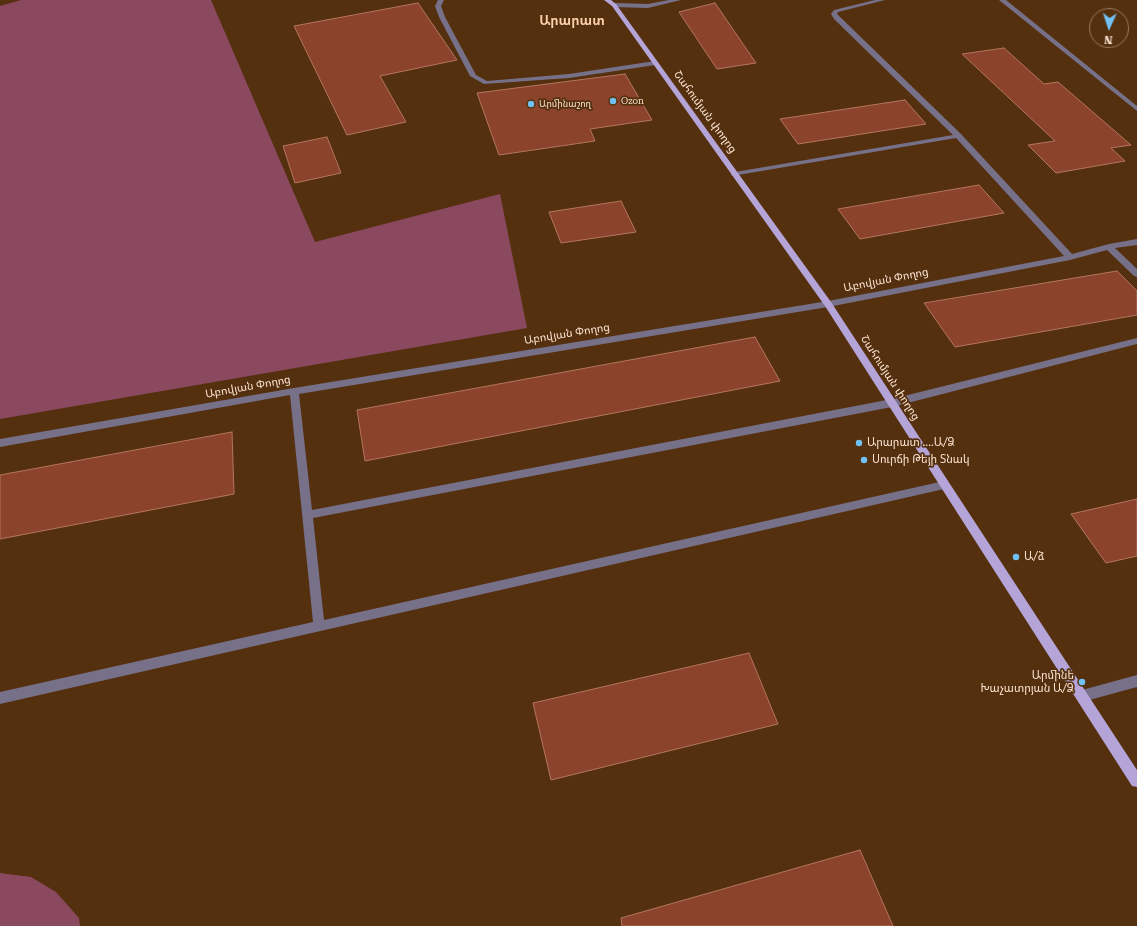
<!DOCTYPE html>
<html>
<head>
<meta charset="utf-8">
<style>
  body { margin:0 }
  #map { position:relative; width:1137px; height:926px; overflow:hidden; background:#54300f; font-family:"Roboto Serif",serif }
  canvas { display:block }
  .north { position:absolute; left:1089px; top:8px; width:40px; height:40px; box-sizing:border-box; background:#54300f; border:1px solid #97785d; border-radius:50%; rotate:183deg; font-size:11px; font-weight:700; line-height:16px; text-align:center; color:#fbe3d2 }
  .north::after { content:''; display:block; margin:auto; width:14px; height:18px; background:#72c1f5; clip-path:polygon(50% 0,100% 100%,50% 72%,0 100%) }
</style>
</head>
<body>
<div id="map">
<canvas width="1137" height="926"></canvas>
<div class="north">N</div>
</div>
<script>
const ctx = document.querySelector('canvas').getContext('2d');
ctx.lineJoin = 'round';
function paint(path, color) { ctx.fillStyle = color; ctx.fill(path, 'evenodd'); }
const toPath = rows => new Path2D(rows.map(r => 'M' + r).join(''));
function strokePath(path, color, width, dash) { ctx.strokeStyle = color; ctx.lineWidth = width; ctx.lineCap = dash ? 'butt' : 'round'; ctx.setLineDash(dash || []); ctx.stroke(path); }
function write(font, color, halo, rows, align = 'center') {
  ctx.font = font + ' "Roboto Serif","Noto Sans Armenian",serif'; ctx.lineWidth = 3.5; ctx.setLineDash([]); ctx.textBaseline = 'middle'; ctx.strokeStyle = halo; ctx.fillStyle = color; for (const [text, x, y, turn = 0] of rows) {
    ctx.save(); ctx.translate(x, y); ctx.rotate((+turn || 0) * Math.PI / 180); ctx.textAlign = isNaN(turn) ? turn : align; if (halo) ctx.strokeText(text, 0, 0); ctx.fillText(text, 0, 0); ctx.restore();
  }
}
const green = toPath([
  [21,0,211,0,315,242,500,194,527,328,0,419,0,6],
  [0,873,31,877,56,892,79,918,80,926,0,926]
]);
const building = toPath([
  [418,3,457,60,380,76,406,122,347,135,294,26,418,3],
  [715,3,756,63,717,69,679,12,715,3],
  [1004,48,1044,84,1058,82,1131,145,1111,148,1125,161,1056,173,1028,145,1055,141,962,54,1004,48],
  [625,74,652,120,590,129,595,141,499,155,477,93,625,74],
  [905,100,926,124,798,144,780,119,905,100],
  [327,137,341,173,295,183,283,146,327,137],
  [979,185,1004,213,860,239,838,209,979,185],
  [621,201,636,232,561,243,549,212,621,201],
  [1117,271,1137,291,1137,315,955,347,924,303,1117,271],
  [755,337,780,381,365,461,357,410,755,337],
  [232,432,234,494,0,539,0,475,232,432],
  [1137,499,1137,556,1106,563,1071,514,1137,499],
  [749,653,778,724,551,780,533,703,749,653],
  [860,850,893,926,622,926,621,918,860,850]
]);
const minor = toPath([
  [438,0,444,0,441,6,445,17,476,75,487,81,569,74,655,61,658,63,655,65,569,78,484,84,470,76,439,17,435,6,438,0],
  [669,0,681,0,648,8,614,7,611,5,614,3,648,4,669,0],
  [875,0,885,0,838,12,837,14,961,134,1072,254,1109,244,1137,239,1137,245,1115,248,1137,269,1137,277,1134,276,1107,250,1070,260,828,307,299,394,312,510,892,399,1137,338,1137,344,892,407,313,518,324,620,944,481,948,482,949,485,948,488,944,489,0,704,0,692,313,622,290,395,0,447,0,439,294,388,828,301,1064,256,956,138,732,176,731,174,735,172,953,135,834,19,831,14,834,10,875,0],
  [999,0,1006,0,1137,106,1137,111,999,0],
  [1137,675,1137,687,1082,702,1078,700,1076,696,1078,692,1082,690,1137,675]
]);
const major = toPath([
  [604,0,611,0,616,4,831,302,1137,770,1137,787,1132,786,825,306,612,6,604,0]
]);
const markers = [
  [613,101,4,"#72c1f5"],
  [531,104,4,"#72c1f5"],
  [859,443,4,"#72c1f5"],
  [864,460,4,"#72c1f5"],
  [1016,557,4,"#72c1f5"],
  [1082,682,4,"#72c1f5"]
];
const farPoinames = [
  ["Ozon",621,101],
  ["Արմինաշող",539,104]
];
const streetNames = [
  ["Շահումյան փողոց",705,112,54],
  ["Աբովյան Փողոց",886,280,-11],
  ["Աբովյան Փողոց",567,334,-9],
  ["Շահումյան փողոց",890,378,57],
  ["Աբովյան Փողոց",248,387,-10]
];
const poiNames = [
  ["Արարատ ....Ա/Ձ",867,443],
  ["Սուրճի Թեյի Տնակ",872,460],
  ["Ա/ձ",1024,557],
  ["Արմինե",1074,676,"right"],
  ["Խաչատրյան Ա/Ձ",1074,689,"right"]
];
const farDistrictnames = [
  ["Արարատ",572,21]
];
paint(green, '#8b4960');
paint(building, '#8b432b');
strokePath(building, '#b57561', 1);
paint(minor, '#777089');
paint(major, '#b4a4d7');
for (const [x, y, r, color] of markers) { const dot = new Path2D(); dot.arc(x, y, r, 0, 2 * Math.PI); ctx.fillStyle = color; ctx.fill(dot); strokePath(dot, '#54300f', 1.5); }
write('9px', '#fbe3d2', '#54300f', farPoinames, 'left');
write('11px', '#fbe3d2', '#54300f', streetNames);
write('11px', '#fbe3d2', '#54300f', poiNames, 'left');
write('bold 13px', '#ffd1ae', '#54300f', farDistrictnames);
</script>
</body>
</html>
